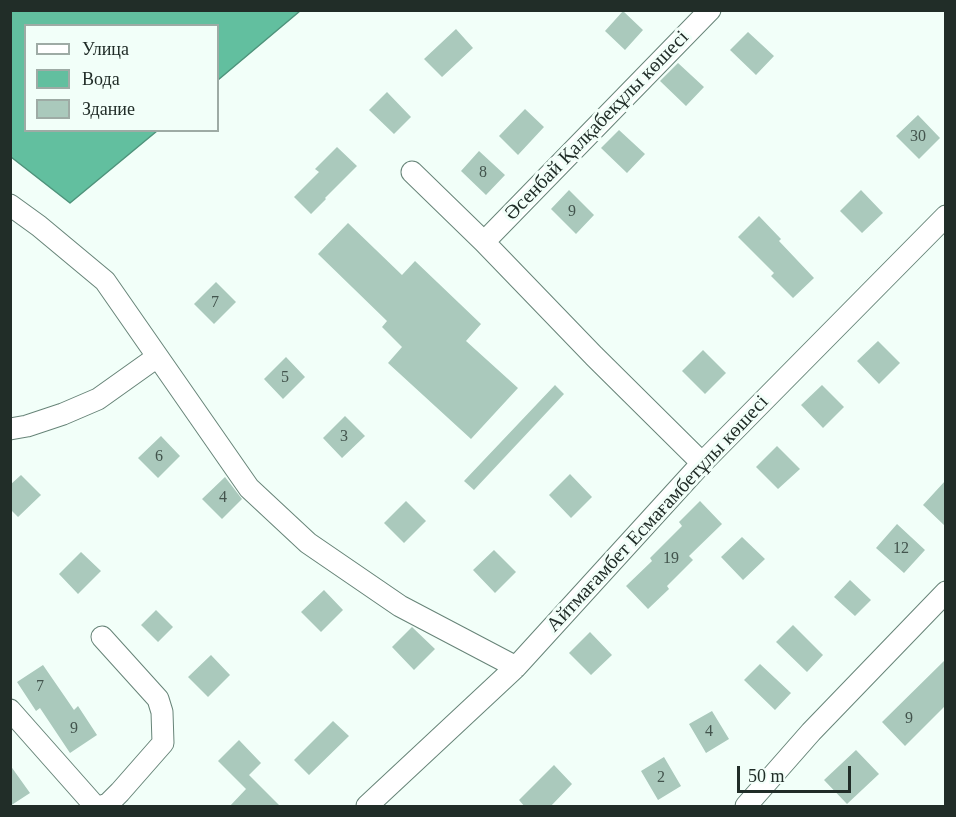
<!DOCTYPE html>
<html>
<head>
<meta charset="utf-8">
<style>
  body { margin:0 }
  #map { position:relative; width:956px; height:817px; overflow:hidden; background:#f2fff9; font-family:Georgia,serif }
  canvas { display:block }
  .frame { position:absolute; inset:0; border:12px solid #212d28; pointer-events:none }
  .legend { position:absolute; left:24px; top:24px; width:195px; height:108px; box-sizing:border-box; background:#f2fff9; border:2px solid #9eaba5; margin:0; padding:8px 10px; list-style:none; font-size:18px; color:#212d28 }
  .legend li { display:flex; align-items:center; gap:12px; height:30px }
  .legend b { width:30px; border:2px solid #9eaba5 }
  .scale { position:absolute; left:737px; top:766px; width:114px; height:27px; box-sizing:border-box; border:3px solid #212d28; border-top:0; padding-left:8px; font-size:18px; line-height:21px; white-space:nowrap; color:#212d28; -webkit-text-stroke:4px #f2fff9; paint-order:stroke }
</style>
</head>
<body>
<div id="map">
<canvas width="956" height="817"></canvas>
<div class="frame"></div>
<ul class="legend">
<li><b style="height:8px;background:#fff"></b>Улица</li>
<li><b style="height:16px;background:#62bf9f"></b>Вода</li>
<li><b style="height:16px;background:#aac9bc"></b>Здание</li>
</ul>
<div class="scale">50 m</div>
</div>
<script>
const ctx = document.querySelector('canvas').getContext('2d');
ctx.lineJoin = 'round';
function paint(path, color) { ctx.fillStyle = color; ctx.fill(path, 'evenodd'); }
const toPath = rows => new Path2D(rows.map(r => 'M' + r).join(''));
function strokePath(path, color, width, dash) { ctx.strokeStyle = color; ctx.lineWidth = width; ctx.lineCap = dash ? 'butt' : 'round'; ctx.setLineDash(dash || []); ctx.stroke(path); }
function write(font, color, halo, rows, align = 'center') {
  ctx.font = font + ' Georgia,serif'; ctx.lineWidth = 6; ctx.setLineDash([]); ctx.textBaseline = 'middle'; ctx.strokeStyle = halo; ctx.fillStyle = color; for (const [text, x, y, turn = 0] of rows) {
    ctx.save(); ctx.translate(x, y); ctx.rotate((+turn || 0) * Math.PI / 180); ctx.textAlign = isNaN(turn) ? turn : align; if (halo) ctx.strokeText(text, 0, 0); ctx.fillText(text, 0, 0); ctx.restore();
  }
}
const water = toPath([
  [10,11,11,10,300,11,218,80,218,26,26,26,26,130,157,131,70,203,11,157,10,11]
]);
const building = toPath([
  [623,11,643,30,625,50,605,31],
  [456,29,473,48,442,77,424,59],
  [748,32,774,56,756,75,730,50],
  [678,63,704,87,686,106,660,81],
  [387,92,411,117,394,134,369,110],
  [525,109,544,127,518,155,499,136],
  [918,115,940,138,919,159,896,136],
  [619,130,645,154,627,173,601,148],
  [337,147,357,166,325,198,326,199,311,214,294,197,319,172,315,169],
  [479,151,505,175,486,195,461,171],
  [569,190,594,215,576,234,551,209],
  [861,190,883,213,862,233,840,211],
  [759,216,781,239,779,241,814,278,793,298,771,276,774,273,738,237],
  [348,223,402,275,415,261,481,324,466,341,518,388,471,439,388,363,402,347,382,327,387,321,318,254],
  [216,282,236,302,214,324,194,304],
  [878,341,900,363,879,384,857,361],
  [703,350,726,373,705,394,682,371],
  [286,357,305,377,283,399,264,379],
  [555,385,564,394,474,490,464,481],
  [822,385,844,407,823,428,801,405],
  [345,416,365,436,342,458,323,438],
  [161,436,180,456,158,478,138,458],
  [777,446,800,469,778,489,756,467],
  [570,474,592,497,571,518,549,495],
  [21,475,41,495,18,517,10,509,10,485],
  [225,477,242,499,222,519,202,499],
  [945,481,945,526,923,505],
  [406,501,426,521,404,543,384,523],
  [700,501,722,524,689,556,693,560,667,586,669,589,648,609,626,586,652,561,650,558,682,526,679,522],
  [897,524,925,550,904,573,876,548],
  [742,537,765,559,743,580,721,557],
  [494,550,516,572,495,593,473,570],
  [81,552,101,571,78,594,59,574],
  [850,580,871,600,855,616,834,597],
  [324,590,343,610,321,632,301,612],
  [156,610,173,627,158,642,141,625],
  [793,625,823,655,807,672,776,642],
  [412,627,435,649,414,670,392,647],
  [590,632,612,655,591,675,569,653],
  [211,655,230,675,208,697,188,677],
  [945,660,945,706,905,746,882,722],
  [760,664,791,693,775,710,744,680],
  [43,665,74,710,78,706,97,735,70,753,40,708,36,711,17,682],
  [712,711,729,739,706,753,689,724],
  [333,721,349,736,309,775,294,760],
  [239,740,261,763,249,775,281,807,229,807,246,789,218,761],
  [856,750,879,774,847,804,824,780],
  [664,757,681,786,658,800,641,771],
  [10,765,30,793,10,806],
  [554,765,572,784,550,807,525,807,519,800]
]);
const minor = toPath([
  [412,172,484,242,594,356,702,463],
  [10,205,39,226,105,281,249,488,308,543,400,606,516,667],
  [484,242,710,10],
  [10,429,27,426,63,414,98,399,157,357],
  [102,637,158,699,162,712,163,743,120,792,108,804,102,806],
  [10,710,95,806],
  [367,806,516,667,702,463,946,216],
  [746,806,811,732,946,592]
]);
const numberNames = [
  ["30",918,137],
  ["8",483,173],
  ["9",572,212],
  ["7",215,303],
  ["5",285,378],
  ["3",344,437],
  ["6",159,457],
  ["4",223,498],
  ["12",901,549],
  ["19",671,559],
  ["7",40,687],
  ["9",909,719],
  ["9",74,729],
  ["4",709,732],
  ["2",661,778]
];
const streetNames = [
  ["Әсенбай Қалқабекұлы көшесі",597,126,-46],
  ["Айтмағамбет Есмағамбетұлы көшесі",658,514,-47]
];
paint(water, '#62bf9f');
strokePath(water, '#4e937b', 1.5);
paint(building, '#aac9bc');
strokePath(minor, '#678478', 23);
strokePath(minor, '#fff', 21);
write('16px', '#43544d', null, numberNames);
write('20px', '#212d28', '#f2fff9', streetNames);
</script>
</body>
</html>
